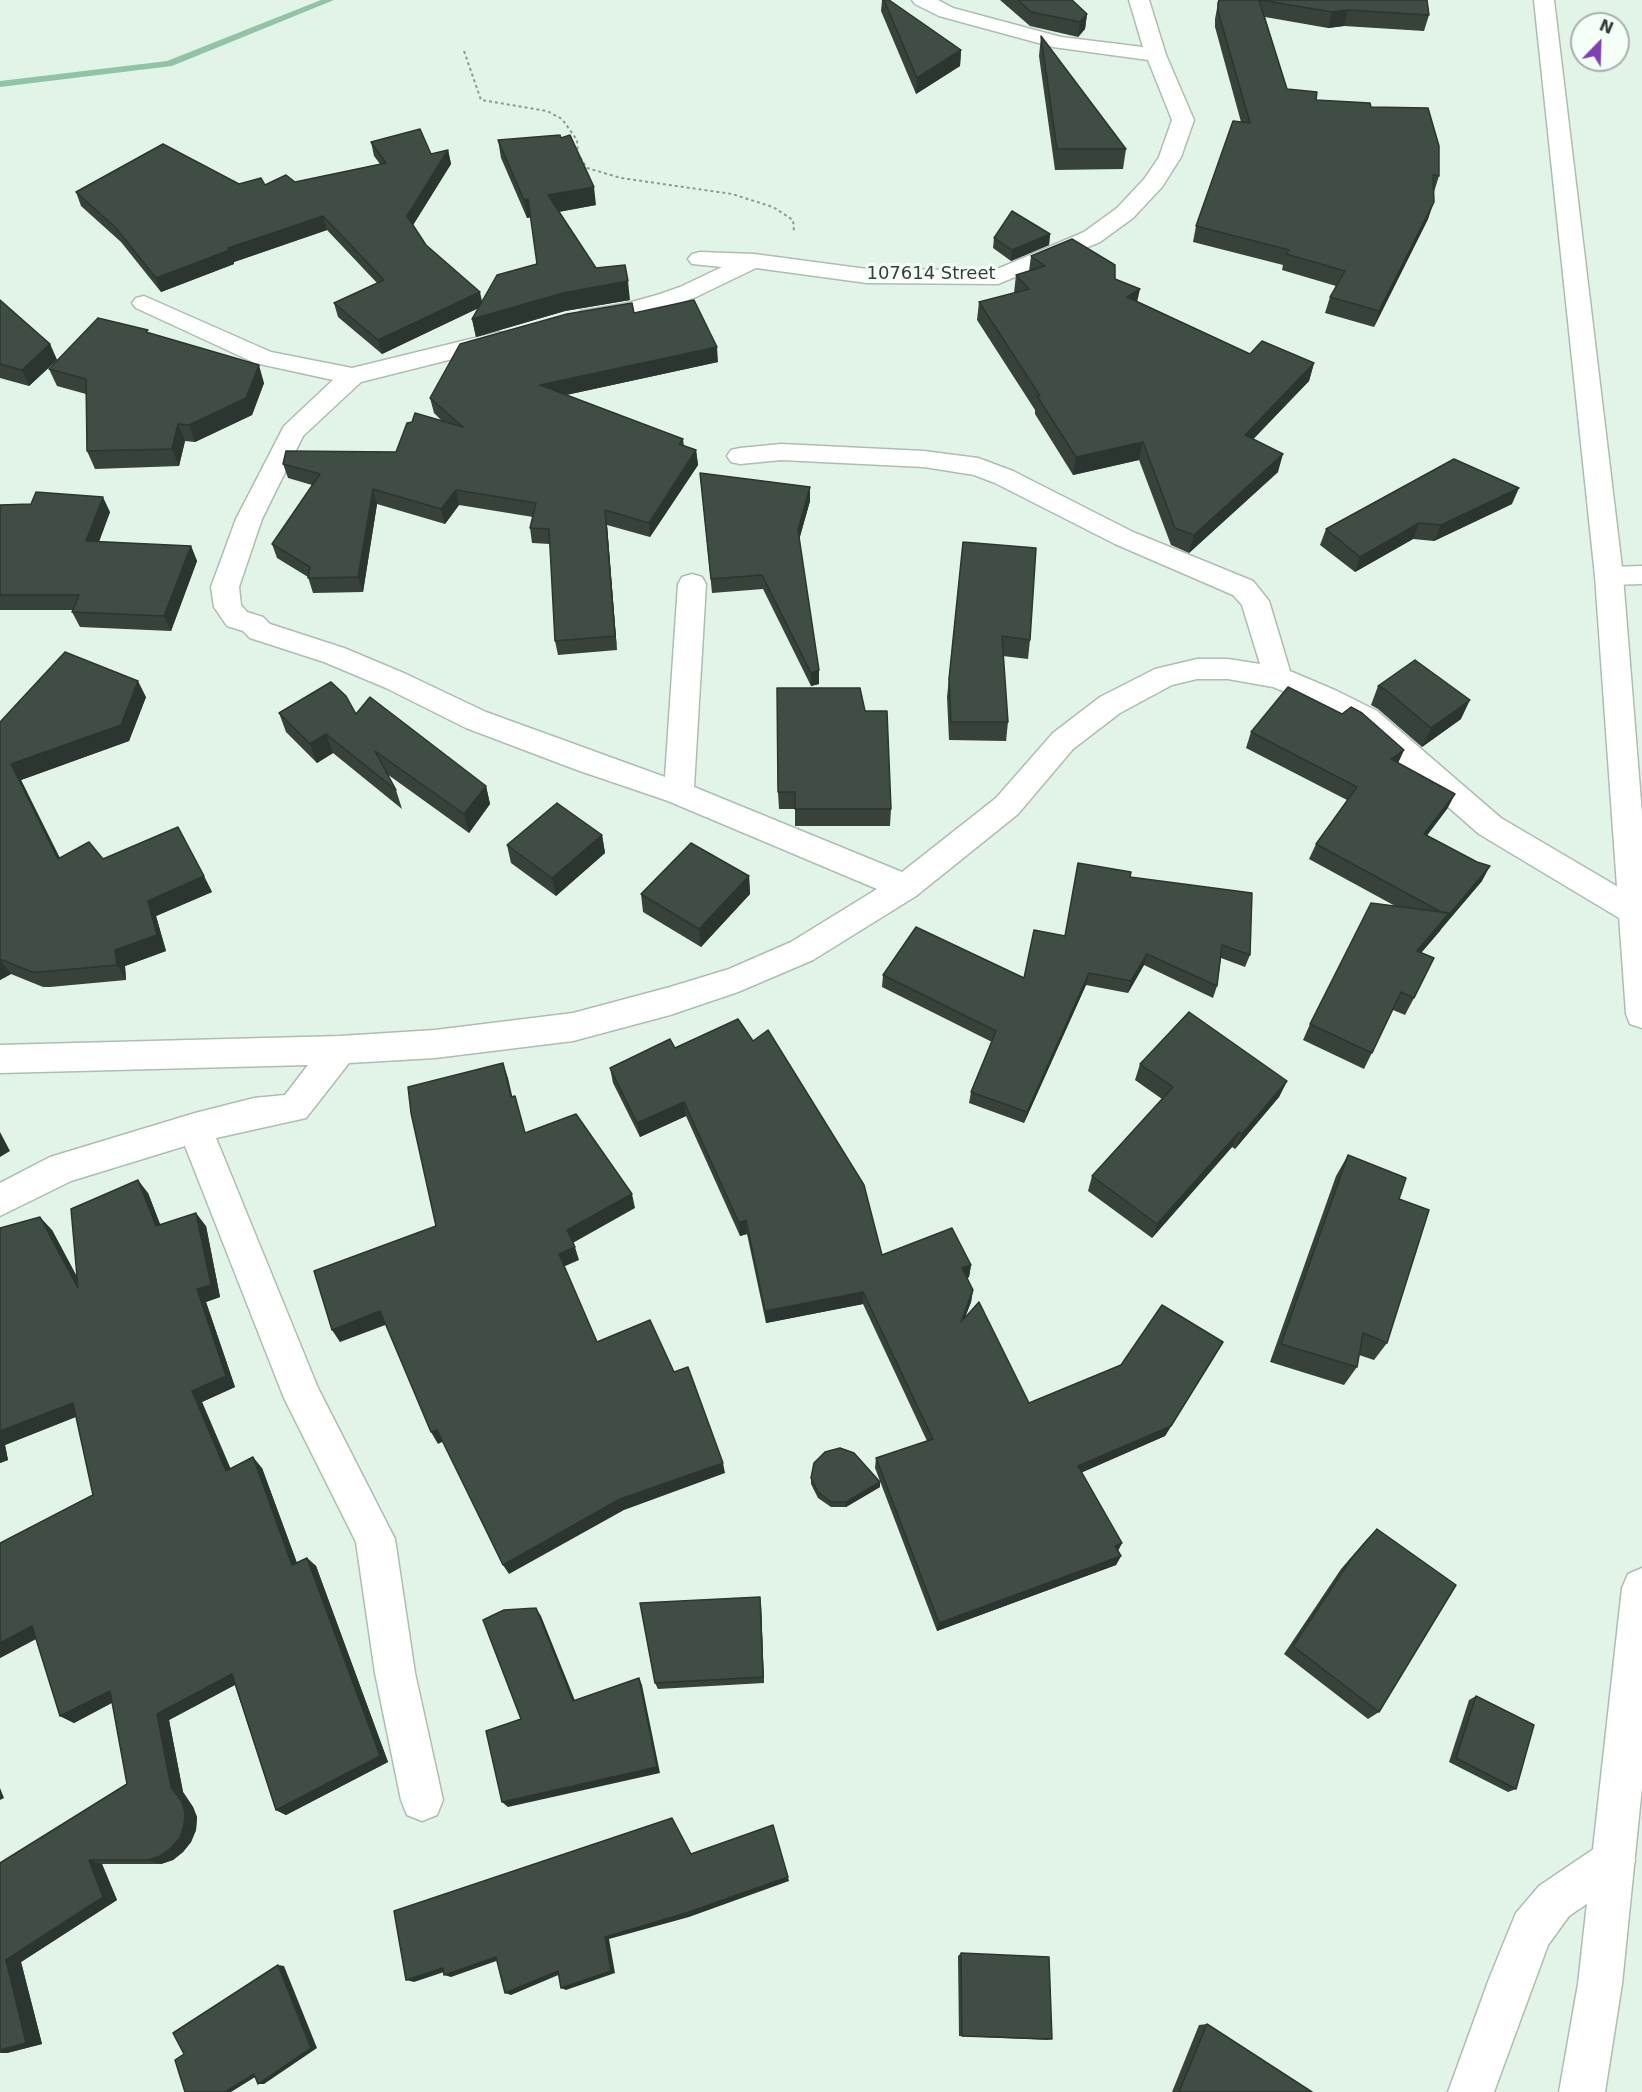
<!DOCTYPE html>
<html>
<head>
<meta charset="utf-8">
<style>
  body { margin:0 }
  #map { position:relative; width:1642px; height:2092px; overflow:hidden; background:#e2f4e8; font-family:"DejaVu Sans",sans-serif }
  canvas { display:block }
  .north { position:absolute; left:1570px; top:12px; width:60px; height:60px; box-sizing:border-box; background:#f4fff8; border:2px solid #a8b1ac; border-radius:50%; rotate:23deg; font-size:16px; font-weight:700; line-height:24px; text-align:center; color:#363d39 }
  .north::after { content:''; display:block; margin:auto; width:21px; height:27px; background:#803fb4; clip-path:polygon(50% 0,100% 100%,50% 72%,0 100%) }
</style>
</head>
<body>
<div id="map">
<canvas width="1642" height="2092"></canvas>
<div class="north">N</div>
</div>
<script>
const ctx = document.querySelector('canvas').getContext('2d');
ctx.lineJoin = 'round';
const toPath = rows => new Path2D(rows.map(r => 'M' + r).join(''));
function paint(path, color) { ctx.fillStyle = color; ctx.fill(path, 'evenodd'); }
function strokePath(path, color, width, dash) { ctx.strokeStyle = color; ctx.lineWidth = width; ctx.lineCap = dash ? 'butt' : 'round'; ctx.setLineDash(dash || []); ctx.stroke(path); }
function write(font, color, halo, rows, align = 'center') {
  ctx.font = font + ' "DejaVu Sans",sans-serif'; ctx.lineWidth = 6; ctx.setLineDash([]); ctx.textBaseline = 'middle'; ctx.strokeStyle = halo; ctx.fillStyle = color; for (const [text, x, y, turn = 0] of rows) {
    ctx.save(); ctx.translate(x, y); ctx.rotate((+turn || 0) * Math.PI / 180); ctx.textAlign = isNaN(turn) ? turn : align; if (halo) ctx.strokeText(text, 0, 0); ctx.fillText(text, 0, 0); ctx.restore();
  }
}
const stream = toPath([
  [321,0,334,0,172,66,0,87,0,81,167,61,321,0]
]);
const path = toPath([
  [464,51,481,100,547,111,562,119,577,140,578,154,587,168,621,178,732,194,773,207,793,220,794,231]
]);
const minor = toPath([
  [912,0,938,0,953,8,1061,37,1143,47,1129,0,1149,0,1166,55,1194,120,1181,157,1162,187,1133,218,1100,242,998,284,867,283,756,268,696,297,673,305,626,318,589,323,581,321,577,316,581,311,624,304,657,295,680,287,722,267,692,264,688,259,692,254,700,252,754,254,867,269,995,270,1084,232,1117,208,1145,178,1159,157,1172,120,1148,60,1053,47,939,16,915,4,912,0],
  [144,296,271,352,352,368,499,332,508,335,511,340,508,345,361,382,303,436,262,519,239,587,241,605,247,612,263,617,270,624,344,648,406,674,486,712,665,777,678,584,682,577,692,574,702,577,706,584,694,787,902,872,996,798,1053,733,1100,697,1155,669,1197,659,1228,659,1260,664,1242,605,1233,595,1115,544,995,483,974,475,924,467,781,460,740,464,731,462,727,456,731,450,740,448,781,444,924,451,978,458,1013,471,1133,532,1253,581,1269,601,1290,671,1337,691,1377,711,1501,818,1642,901,1642,922,1635,925,1624,921,1479,834,1357,727,1317,705,1273,687,1228,679,1197,679,1172,685,1120,713,1073,749,1018,814,916,896,813,960,738,992,670,1015,573,1041,435,1058,349,1063,306,1118,216,1138,318,1388,395,1539,415,1673,443,1800,437,1815,422,1821,407,1815,401,1800,375,1673,356,1542,284,1398,185,1146,71,1181,0,1216,0,1183,50,1157,195,1113,254,1098,285,1095,308,1065,0,1073,0,1045,340,1036,435,1030,573,1013,670,987,729,969,791,942,877,889,668,801,577,770,466,728,386,688,324,662,250,638,243,631,227,626,214,607,211,587,236,519,284,426,333,380,255,363,136,308,132,303,136,298,144,296],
  [1642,566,1642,584,1609,585,1599,583,1595,576,1599,569,1609,567,1642,566],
  [1613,1839,1628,1846,1635,1861,1628,1876,1569,1916,1548,1945,1494,2092,1448,2092,1489,1979,1516,1913,1539,1886,1598,1846,1613,1839]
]);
const secondary = toPath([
  [1534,0,1554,0,1623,576,1642,814,1642,1028,1630,1024,1626,1014,1595,576,1534,0],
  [1642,1568,1642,1787,1622,1984,1605,2092,1559,2092,1578,1984,1622,1588,1628,1574,1642,1568]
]);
const wall = toPath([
  [882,0,889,0,961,50,960,66,916,94,881,11],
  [1000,0,1072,0,1087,14,1085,29,1078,37,1030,26],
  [1219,0,1427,0,1429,15,1424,31,1344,26,1328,28,1265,17,1287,89,1316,100,1371,107,1439,176,1434,192,1428,219,1374,327,1325,313,1330,297,1336,286,1282,270,1283,265,1193,242,1196,226,1241,122,1215,27,1215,19,1218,3],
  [1041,36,1126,149,1123,169,1055,170,1039,56],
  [498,140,596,205,559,212,596,268,630,300,565,311,476,337,472,319,478,308,382,354,338,317,334,303,377,283,327,230,234,262,234,264,161,292,121,242,81,206,76,192,239,184,265,185,295,182,380,164,374,156,371,142,431,154,448,150,451,164,413,225,426,245,482,302,537,264,531,217,527,218,501,158],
  [1050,234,1049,245,1011,261,993,248,994,238],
  [1031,256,1115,279,1137,301,1250,354,1314,363,1309,381,1253,439,1278,472,1189,553,1171,545,1139,460,1073,475,1035,414,1035,410,977,320,979,302,1014,293,1016,275,1029,271],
  [0,300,50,344,57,360,29,386,0,378],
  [634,313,718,362,566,395,683,439,684,446,696,450,698,465,650,537,607,525,617,650,558,655,555,641,550,544,532,543,530,528,533,517,459,505,445,524,377,504,363,592,313,593,308,577,277,558,272,544,312,485,288,478,283,464,396,452,442,421,434,413,430,398],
  [149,333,264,383,252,415,195,442,185,441,179,466,95,469,87,451,86,394,57,386,49,369],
  [700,473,810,501,799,539,819,684,811,686,763,589,712,593],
  [1512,504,1434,541,1413,539,1355,572,1320,545,1326,529],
  [0,505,110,512,99,542,191,546,197,561,171,631,80,627,72,612,73,610,0,610],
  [963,542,1030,640,1028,659,1003,656,1008,722,1006,741,949,740,947,697],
  [1378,686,1461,719,1422,747,1378,709,1371,705],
  [146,697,129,741,21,780,59,858,103,859,178,827,212,892,156,916,166,951,125,966,126,980,50,987,43,987,11,974,0,980,0,722],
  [865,711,891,809,890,826,795,826,795,809,779,809,778,792],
  [279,713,356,714,486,786,490,804,469,833,387,774,396,790,402,809,333,753,317,763,286,732],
  [1251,732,1404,750,1398,763,1455,794,1447,809,1427,835,1482,881,1421,953,1414,998,1405,1015,1393,1010,1364,1069,1303,1040,1310,1024,1397,907,1309,859,1316,844,1347,800,1246,748],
  [602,835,605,853,556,896,511,863,507,845],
  [749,876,750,894,701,947,643,912,641,894],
  [1130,877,1250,955,1245,967,1221,958,1217,986,1213,998,1144,965,1128,993,1086,985,1024,1123,969,1103,971,1092,992,1042,882,987,883,975,1024,978,1064,936],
  [675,1048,882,1255,971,1265,969,1277,967,1278,973,1290,971,1302,965,1317,1029,1403,1223,1342,1165,1436,1082,1472,1122,1543,1118,1551,1121,1556,1116,1565,937,1631,875,1468,876,1458,927,1441,863,1304,766,1323,747,1234,740,1236,686,1116,640,1137,613,1083,610,1068],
  [1140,1064,1287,1081,1279,1097,1235,1149,1232,1147,1152,1238,1088,1191,1092,1176,1162,1099,1135,1080],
  [1348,1155,1399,1199,1387,1343,1374,1360,1359,1355,1357,1367,1344,1385,1270,1362,1336,1176],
  [148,1193,160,1225,206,1226,220,1297,206,1302,235,1387,202,1402,230,1469,262,1468,297,1563,307,1558,316,1566,388,1762,286,1815,276,1810,235,1685,169,1720,183,1792,193,1807,197,1817,196,1830,191,1842,183,1852,173,1860,161,1864,102,1864,117,1900,21,1962,42,2044,7,2053,0,1863,127,1784,112,1703,74,1723,60,1716,36,1639,0,1658,0,1543,93,1495,76,1417,5,1445,8,1460,0,1463,0,1228,52,1230,77,1277],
  [811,1478,880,1487,846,1507,831,1507,818,1498,811,1484],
  [1377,1529,1379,1712,1368,1719,1284,1654,1341,1569,1367,1539],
  [761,1604,764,1683,658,1689,655,1683],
  [1476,1696,1516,1789,1508,1792,1449,1762,1469,1700],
  [961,1953,1052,2039,1047,2040,959,2036,958,1956],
  [1207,2024,1312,2092,1172,2092,1199,2025]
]);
const shadedWall = toPath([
  [1348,10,1344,26,1328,28,1332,12],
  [1087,14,1085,29,1078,37,1080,22],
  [961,50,960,66,916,94,917,78],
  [448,150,451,164,410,230,407,216],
  [594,187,596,205,551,213,548,195],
  [528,199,531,217,527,218,524,200],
  [1434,202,1428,219,1374,327,1379,311],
  [323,216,327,230,234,262,234,264,161,292,156,278,228,248],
  [1050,234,1049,245,1011,261,1012,250],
  [628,281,630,300,565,311,476,337,472,319,563,293],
  [1140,289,1136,307,1127,297],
  [480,292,483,306,382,354,378,340],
  [50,344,57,360,29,386,22,370],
  [717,347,718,362,543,400,540,385],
  [1314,363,1309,381,1241,452,1245,435],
  [259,365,264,383,252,415,195,442,189,425],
  [178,424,185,441,179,466,172,449],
  [1143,442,1139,460,1073,475,1076,457],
  [696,450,698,465,650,537,649,523],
  [1283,454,1278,472,1189,553,1194,535],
  [810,487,810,501,798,544,798,530],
  [1519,488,1512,504,1434,541,1441,525],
  [373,489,377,504,363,592,358,577],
  [456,490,459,505,445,524,441,509],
  [103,497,110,512,93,557,86,541],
  [605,510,607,525,617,650,615,636],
  [1419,523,1413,539,1355,572,1360,557],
  [191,546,197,561,171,631,164,616],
  [819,670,819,684,811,686,811,673],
  [138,681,146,697,129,741,21,780,68,874,58,859,11,764],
  [1470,700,1461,719,1422,747,1431,728],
  [326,734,333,753,317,763,310,744],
  [1404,750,1397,765,1391,759],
  [486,786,490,804,469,833,464,814],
  [1455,794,1447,809,1417,849,1424,834],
  [602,835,605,853,556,896,552,878],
  [1490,866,1482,881,1440,930,1448,916],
  [204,876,212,892,156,916,166,951,125,966,126,980,117,965,115,950,148,901],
  [749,876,750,894,701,947,699,929],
  [1449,913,1440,931,1408,968,1417,951],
  [1147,954,1144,965,1128,993,1131,981],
  [0,960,11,974,0,980],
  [1089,973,1086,985,1024,1123,1027,1112],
  [503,1063,508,1078,516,1112,511,1097],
  [1287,1081,1279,1097,1235,1149,1242,1134],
  [684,1102,686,1116,640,1137,637,1123],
  [0,1132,10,1151,0,1157],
  [1239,1132,1232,1147,1152,1238,1157,1224],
  [138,1180,148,1193,166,1239,156,1226],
  [632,1194,635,1208,571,1244,567,1230],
  [196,1213,206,1226,220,1297,206,1302,235,1387,202,1402,236,1481,226,1471,192,1391,197,1289],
  [40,1217,52,1230,90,1301,78,1288],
  [746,1220,747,1234,740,1236,739,1223],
  [575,1247,579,1260,563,1267,559,1254],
  [971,1265,969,1277,960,1281,962,1268],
  [973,1290,971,1302,959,1334,961,1322],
  [863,1292,863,1304,766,1323,765,1311],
  [380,1311,388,1324,340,1342,332,1330],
  [1223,1342,1165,1436,1074,1476,1078,1466],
  [73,1403,85,1413,5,1445,8,1460,0,1463,0,1431],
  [437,1430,444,1441,438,1444,431,1432],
  [253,1457,262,1468,301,1574,292,1565],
  [723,1463,725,1473,624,1510,509,1574,503,1565,620,1499],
  [880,1482,880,1487,846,1507,846,1502],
  [1122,1543,1117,1552,1115,1546],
  [1121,1556,1116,1565,937,1631,939,1623],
  [307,1558,316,1566,388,1762,286,1815,276,1810],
  [760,1597,761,1604,764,1683,763,1677],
  [536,1608,541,1616,578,1708,573,1701],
  [32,1626,45,1634,0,1658,0,1643],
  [232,1674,242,1681,169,1720,183,1792,193,1807,197,1817,196,1830,191,1842,183,1852,173,1860,161,1864,148,1860,171,1787,157,1714],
  [639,1678,642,1685,660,1773,508,1807,502,1802],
  [110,1691,122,1697,74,1723,60,1716],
  [0,1788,4,1798,0,1800],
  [89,1860,102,1864,117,1900,21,1962,42,2044,7,2053,0,2053,6,1960],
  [788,1877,789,1881,689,1917,609,1939,615,1973,566,1990,561,1988,605,1937],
  [496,1957,502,1959,451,1977,444,1975],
  [278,1965,284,1966,317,2048,264,2084,258,2084],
  [443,1968,450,1970,414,1982,406,1980],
  [558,1971,563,1973,511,1995,505,1993],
  [254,2074,260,2074,231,2092,225,2092]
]);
const building = toPath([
  [884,0,889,0,961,50,917,78,884,0],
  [1018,0,1072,0,1087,14,1080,22,1031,12,1018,0],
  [1219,0,1259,0,1287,89,1317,92,1316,100,1370,103,1371,107,1428,108,1439,146,1439,176,1433,175,1434,202,1379,311,1330,297,1345,271,1286,254,1289,250,1196,226,1233,121,1250,123,1218,11,1218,3,1219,0],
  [1260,0,1427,0,1429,15,1348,10,1332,12,1260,0],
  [1041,36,1126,149,1057,149,1041,36],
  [420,129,431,154,448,150,407,216,426,245,480,292,378,340,334,303,384,280,323,216,228,248,230,250,156,278,116,228,76,192,163,144,239,184,261,178,265,185,286,175,295,182,386,163,371,142,420,129],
  [560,135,561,138,570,135,594,187,548,195,596,268,625,265,628,281,563,293,472,319,497,275,537,264,528,199,524,200,498,140,560,135],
  [1012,211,1050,234,1012,250,994,238,1012,211],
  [1072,239,1115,265,1115,279,1140,289,1127,297,1250,354,1262,341,1314,363,1245,435,1283,454,1194,535,1175,528,1143,442,1076,457,1037,396,1040,396,979,302,1029,289,1016,275,1045,266,1031,256,1072,239],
  [0,300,50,344,22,370,0,364,0,300],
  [694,300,717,347,540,385,683,439,679,444,696,450,649,523,605,510,615,636,555,641,549,529,530,528,536,503,456,490,441,509,373,489,358,577,308,578,310,567,272,544,320,474,283,464,286,451,396,452,407,423,412,422,415,413,463,427,430,398,460,344,567,314,632,303,634,313,694,300],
  [98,318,148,330,146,332,259,365,246,398,189,425,178,424,172,449,87,451,86,379,49,369,98,318],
  [1454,459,1519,488,1441,525,1419,523,1360,557,1326,529,1454,459],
  [700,473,810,487,798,530,819,670,811,673,762,575,711,579,700,473],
  [36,492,103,497,86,541,191,546,164,616,72,612,79,595,0,595,0,505,31,504,36,492],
  [963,542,1036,548,1030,640,1002,636,1008,722,951,722,949,679,963,542],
  [65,652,138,681,121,725,11,764,58,859,89,842,103,859,178,827,204,876,148,901,157,935,115,950,117,965,40,972,32,972,0,959,0,722,65,652],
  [1415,660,1470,700,1431,728,1386,690,1378,686,1415,660],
  [331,682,346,696,356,714,370,697,486,786,464,814,375,751,396,790,326,734,310,744,279,713,331,682],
  [1288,687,1342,714,1351,707,1362,713,1404,750,1391,759,1455,794,1424,834,1477,862,1490,866,1448,916,1449,913,1443,913,1316,844,1357,787,1251,732,1288,687],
  [777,688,860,688,865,711,887,711,891,809,795,809,795,792,778,792,777,688],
  [557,803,602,835,552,878,507,845,557,803],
  [691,843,749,876,699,929,641,894,691,843],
  [1078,863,1131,872,1130,877,1252,893,1250,955,1222,945,1217,986,1147,954,1131,981,1089,973,1027,1112,971,1092,996,1031,883,975,916,927,1024,978,1034,930,1065,936,1078,863],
  [1371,903,1449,913,1417,951,1434,958,1414,998,1401,992,1372,1053,1310,1024,1371,903],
  [1189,1012,1287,1081,1242,1134,1239,1132,1157,1224,1092,1176,1173,1087,1140,1064,1189,1012],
  [738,1019,753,1041,768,1030,864,1185,882,1255,952,1228,971,1265,962,1268,973,1290,961,1322,979,1302,1029,1403,1121,1365,1162,1305,1223,1342,1171,1426,1078,1466,1122,1543,1115,1546,1121,1556,939,1623,876,1458,933,1439,863,1292,765,1311,746,1220,739,1223,684,1102,637,1123,610,1068,670,1039,675,1048,738,1019],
  [503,1063,511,1097,515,1096,525,1133,576,1114,632,1194,567,1230,575,1247,559,1254,597,1342,650,1320,674,1372,688,1367,723,1463,620,1499,503,1565,437,1430,431,1432,380,1311,332,1330,314,1271,436,1226,411,1113,408,1087,503,1063],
  [1348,1155,1406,1178,1399,1199,1429,1210,1387,1343,1363,1333,1357,1367,1281,1344,1348,1155],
  [138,1180,156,1226,196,1213,211,1285,197,1289,226,1376,192,1391,226,1471,253,1457,292,1565,307,1558,380,1756,276,1810,232,1674,157,1714,171,1787,182,1802,185,1813,184,1825,180,1838,171,1848,160,1856,148,1860,89,1860,103,1897,6,1960,26,2043,0,2050,0,1863,127,1784,110,1691,60,1716,32,1626,0,1643,0,1543,93,1495,73,1403,0,1431,0,1228,40,1217,78,1288,71,1209,138,1180],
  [840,1448,854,1453,880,1482,846,1502,831,1502,818,1492,811,1478,814,1463,825,1452,840,1448],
  [1377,1529,1456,1585,1379,1712,1293,1646,1351,1559,1377,1529],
  [760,1597,763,1677,655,1683,640,1603,760,1597],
  [536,1608,573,1701,639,1678,657,1767,502,1802,486,1731,521,1719,483,1620,504,1610,536,1608],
  [1476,1696,1534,1725,1516,1789,1456,1758,1476,1696],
  [672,1818,691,1854,773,1825,788,1877,686,1913,605,1937,611,1971,561,1988,558,1971,505,1993,496,1957,444,1975,443,1968,406,1980,394,1911,672,1818],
  [961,1953,1049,1957,1052,2039,962,2036,961,1953],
  [278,1965,311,2048,258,2084,254,2074,225,2092,185,2092,175,2060,184,2054,173,2033,278,1965],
  [1207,2024,1312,2092,1179,2092,1207,2024]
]);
const farStreetnames = [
  ["107614 Street",931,274]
];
paint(stream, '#91c4a4');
strokePath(minor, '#acbdb1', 3);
strokePath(secondary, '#acbdb1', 3);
strokePath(path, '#8d9a92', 2, [3, 3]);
paint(minor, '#fff');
paint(secondary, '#fff');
paint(wall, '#36423a');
paint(shadedWall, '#2c3630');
paint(building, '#3f4d44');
strokePath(building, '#2c3630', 1.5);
write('18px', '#363d39', '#f4fff8', farStreetnames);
</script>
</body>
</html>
